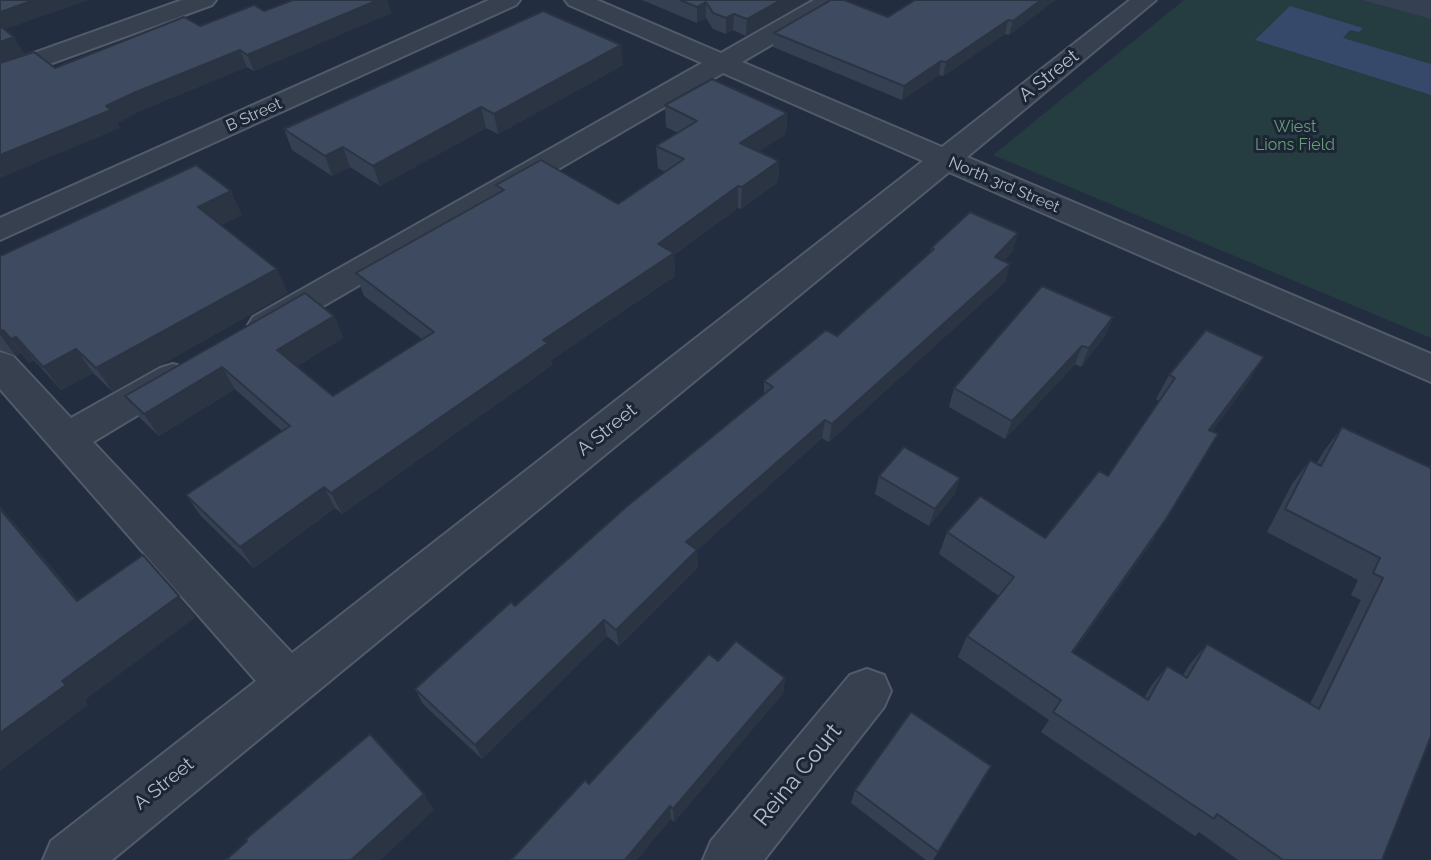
<!DOCTYPE html>
<html>
<head>
<meta charset="utf-8">
<style>
  body { margin:0 }
  canvas { display:block; background:#232d40 }
</style>
</head>
<body>
<canvas width="1431" height="860"></canvas>
<script>
const ctx = document.querySelector('canvas').getContext('2d');
ctx.lineJoin = 'round';
function paint(path, color) { ctx.fillStyle = color; ctx.fill(path, 'evenodd'); }
const toPath = rows => new Path2D(rows.map(r => 'M' + r).join(''));
function strokePath(path, color, width, dash) { ctx.strokeStyle = color; ctx.lineWidth = width; ctx.lineCap = dash ? 'butt' : 'round'; ctx.setLineDash(dash || []); ctx.stroke(path); }
function write(font, color, halo, rows, align = 'center') {
  ctx.font = font + ' Raleway,sans-serif'; ctx.lineWidth = 6; ctx.setLineDash([]); ctx.textBaseline = 'middle'; ctx.strokeStyle = halo; ctx.fillStyle = color; for (const [text, x, y, turn = 0] of rows) {
    ctx.save(); ctx.translate(x, y); ctx.rotate((+turn || 0) * Math.PI / 180); ctx.textAlign = isNaN(turn) ? turn : align; if (halo) ctx.strokeText(text, 0, 0); ctx.fillText(text, 0, 0); ctx.restore();
  }
}
const green = toPath([
  [1184,0,1431,0,1431,338,993,155]
]);
const water = toPath([
  [1290,6,1363,28,1359,32,1350,30,1343,38,1431,64,1431,95,1255,40]
]);
const minor = toPath([
  [182,0,216,0,212,5,0,82,0,65,182,0],
  [489,0,520,0,516,5,0,240,0,218,489,0],
  [565,0,597,0,721,53,814,0,843,0,839,5,742,62,942,147,1130,0,1156,0,967,157,1431,354,1431,382,949,172,112,860,43,860,51,841,256,681,0,389,0,352,13,356,71,418,160,368,173,364,186,368,191,377,186,386,93,442,292,653,923,161,723,73,277,333,265,337,253,333,248,325,253,317,702,63,569,5,565,0],
  [867,669,884,675,891,691,884,707,764,860,703,860,711,841,850,675,867,669]
]);
const wall = toPath([
  [293,0,387,0,391,13,254,71,247,67,144,109,117,123,120,128,55,68,200,26,264,11],
  [642,0,809,0,746,36,733,30,726,34,713,29,706,18,697,23],
  [1055,0,1009,35,1005,34,943,76,939,75,902,100,773,47,774,33,888,17],
  [1362,0,1431,0,1431,19],
  [623,65,498,134,486,128,380,186,350,167,332,176,292,150,284,129],
  [665,105,787,113,786,134,759,151,779,161,778,182,741,209,738,208,674,255,675,276,551,360,552,365,342,514,335,508,254,568,201,516,186,495,282,431,235,389,159,436,140,418,125,396,334,316,343,338,297,366,333,396,422,339,364,296,356,273,497,194,496,185,618,204,665,172,658,168,656,146,678,133,666,127],
  [242,215,221,225,288,293,113,392,93,373,61,390,34,360,29,363,21,353,16,356,0,350,0,256],
  [931,248,1013,251,1003,261,1010,264,1005,282,829,442,822,438,697,550,698,567,619,646,607,636,482,759,423,704,415,689,515,606,764,394,764,381,837,336,930,252],
  [1113,317,1105,336,1081,367,1075,364,1005,439,949,407,954,388],
  [1169,375,1249,381,1212,431,1152,542,1073,653,1144,698,1151,686,1167,666,1183,675,1190,664,1207,644,1310,704,1361,600,1351,595,1358,580,1267,532,1292,484,1310,460,1316,464,1324,451,1342,427,1430,467,1431,464,1431,736,1382,860,1238,860,1199,832,1195,836,1041,732,1049,720,958,657,967,636,999,596,939,554,947,532,1045,538,1108,476,1159,401,1156,399],
  [879,476,960,478,954,495,929,526,875,494],
  [718,661,785,678,783,693,674,822,671,819,589,784],
  [991,766,933,860,926,860,851,803,855,790]
]);
const shadedWall = toPath([
  [34,0,89,0,0,31,0,12],
  [378,0,387,0,391,13,254,71,247,55],
  [781,0,809,0,746,36,747,19],
  [1041,0,1055,0,1009,35,1013,21],
  [706,2,706,18,697,23,697,7],
  [734,14,733,30,726,34,726,18],
  [1008,20,1005,34,943,76,946,62],
  [14,37,24,54,0,63,0,42],
  [621,45,623,65,498,134,494,114],
  [240,50,247,67,144,109,117,123,120,128,0,178,0,155,136,92],
  [941,61,939,75,902,100,904,86],
  [481,107,486,128,380,186,373,166],
  [787,113,786,134,739,164,740,143],
  [343,147,350,167,332,176,325,156],
  [779,161,778,182,741,209,742,187],
  [738,186,738,208,674,255,675,276,551,360,552,365,342,514,331,493,543,340,658,244],
  [231,191,242,215,210,230,198,207],
  [1018,233,1013,251,989,275,995,257],
  [1010,264,1005,282,829,442,832,424],
  [277,269,288,293,113,392,96,368],
  [334,316,343,338,288,372,277,350],
  [1113,317,1105,336,1081,367,1089,348],
  [3,330,21,353,16,356,0,335,0,331],
  [16,337,34,360,29,363,11,339],
  [1082,346,1075,364,1005,439,1012,421],
  [76,349,93,373,61,390,43,367],
  [1264,357,1249,381,1195,453,1209,430],
  [222,367,235,389,159,436,144,414],
  [825,420,822,438,687,559,686,542],
  [960,478,954,495,929,526,935,509],
  [324,487,335,508,254,568,240,547],
  [0,506,98,622,77,601,0,509],
  [1166,519,1152,542,1059,673,1072,652],
  [697,550,698,567,619,646,616,630],
  [179,596,196,617,85,700,88,705,0,771,0,733,62,681],
  [604,620,607,636,482,759,475,745],
  [785,678,783,693,674,822,673,809],
  [424,794,434,810,381,860,351,860],
  [670,806,671,819,637,860,625,860]
]);
const building = toPath([
  [0,0,34,0,0,12,0,0],
  [293,0,378,0,247,55,240,50,136,92,106,106,111,110,0,155,0,63,34,52,55,68,184,17,200,26,254,5,264,11,293,0],
  [680,0,781,0,747,19,734,14,726,18,713,13,706,2,697,7,680,0],
  [831,0,844,0,888,17,915,0,1041,0,1013,21,1008,20,946,62,941,61,904,86,774,33,831,0],
  [543,11,621,45,494,114,481,107,373,166,343,147,325,156,284,129,543,11],
  [0,26,14,37,0,42,0,26],
  [712,79,787,113,740,143,779,161,742,187,738,186,658,244,674,253,543,340,548,343,331,493,324,487,240,547,186,495,290,426,222,367,144,414,125,396,305,293,334,316,277,350,333,396,434,332,356,273,504,190,496,185,541,160,618,204,684,159,656,146,697,121,665,105,712,79],
  [196,165,231,191,198,207,277,269,96,368,76,349,43,367,16,337,11,339,3,330,0,331,0,256,196,165],
  [970,212,1018,233,995,257,1010,264,832,424,825,420,686,542,697,550,616,630,604,620,475,745,415,689,511,602,515,606,625,508,773,387,764,381,826,330,837,336,934,249,931,248,970,212],
  [1042,286,1113,317,1089,348,1082,346,1012,421,954,388,1042,286],
  [1206,330,1264,357,1209,430,1218,434,1166,519,1072,652,1148,700,1167,666,1187,678,1207,644,1319,709,1383,578,1373,573,1380,558,1285,509,1310,460,1321,466,1342,427,1431,468,1431,736,1382,860,1283,860,1217,814,1214,819,1053,712,1061,700,967,636,1014,577,947,532,980,496,1045,538,1099,471,1108,476,1175,378,1169,375,1206,330],
  [904,447,960,478,935,509,879,476,904,447],
  [0,509,77,601,143,555,179,596,62,681,66,685,0,733,0,509],
  [736,641,785,678,673,809,670,806,625,860,511,860,585,780,589,784,709,654,718,661,736,641],
  [911,712,991,766,938,852,855,790,911,712],
  [370,734,424,794,351,860,226,860,247,841,246,839,370,734]
]);
const farStreetnames = [
  ["B Street",254,115,-24],
  ["North 3rd Street",1004,185,23]
];
const farParknames = [
  ["Wiest",1295,127],
  ["Lions Field",1295,145]
];
const streetNames = [
  ["A Street",1049,76,-39],
  ["A Street",607,430,-39],
  ["A Street",164,784,-39]
];
const nearStreetnames = [
  ["Reina Court",798,775,-51]
];
paint(green, '#253c41');
paint(water, '#37496a');
strokePath(minor, '#525b6a', 4);
paint(minor, '#37404f');
paint(wall, '#354053');
paint(shadedWall, '#2b3443');
paint(building, '#3e4a60');
strokePath(building, '#2b3443', 2);
write('16px', '#b3bbca', '#1c2534', farStreetnames);
write('16px', '#689d78', '#1c2534', farParknames);
write('19px', '#b3bbca', '#1c2534', streetNames);
write('23px', '#b3bbca', '#1c2534', nearStreetnames);
</script>
</body>
</html>
